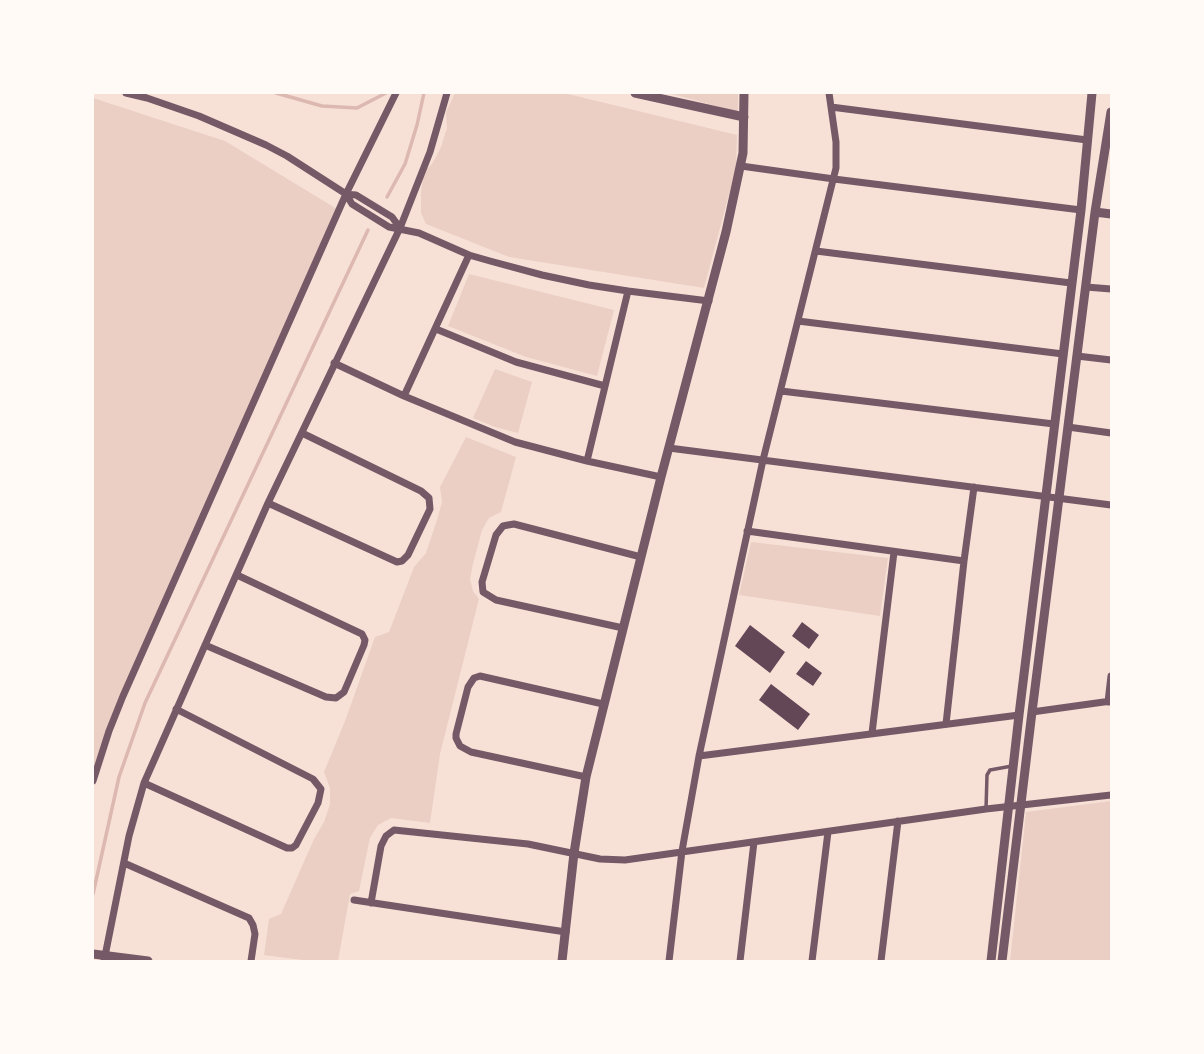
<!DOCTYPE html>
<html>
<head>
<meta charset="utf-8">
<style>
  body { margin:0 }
  #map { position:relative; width:1204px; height:1054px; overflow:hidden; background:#f7e1d7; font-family:"Exo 2",sans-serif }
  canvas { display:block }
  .frame { position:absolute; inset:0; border:94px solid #fffaf5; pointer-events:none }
</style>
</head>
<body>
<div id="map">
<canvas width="1204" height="1054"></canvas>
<div class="frame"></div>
</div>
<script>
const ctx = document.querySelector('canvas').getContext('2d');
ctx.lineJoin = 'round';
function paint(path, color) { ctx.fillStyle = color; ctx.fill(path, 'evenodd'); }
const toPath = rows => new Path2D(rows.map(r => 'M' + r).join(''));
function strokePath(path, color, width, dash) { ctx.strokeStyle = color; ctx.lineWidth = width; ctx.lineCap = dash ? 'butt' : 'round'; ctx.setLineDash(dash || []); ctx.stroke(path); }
const green = toPath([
  [455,93,564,93,737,135,736,168,704,288,509,257,426,224,421,213,421,191,424,172,432,164,441,147,447,128,446,112],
  [668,93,738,93,738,112],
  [93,98,225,141,337,209,123,696,93,781],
  [469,274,614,310,597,376,526,357,448,326],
  [495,369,532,382,518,433,495,427,473,418],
  [466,437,516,457,501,512,489,518,482,530,473,564,470,579,473,591,479,599,440,754,430,823,391,818,378,825,370,838,359,891,350,894,338,961,310,961,264,955,269,919,281,914,314,839,324,822,330,804,330,788,324,772,345,721,375,637,389,632,414,567,426,553,437,520,442,502,440,487],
  [751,542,888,558,880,616,739,595],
  [1111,801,1111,961,1010,961,1026,812]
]);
const stream = toPath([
  [276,93,322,106,357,108,386,93],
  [387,197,405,164,417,125,424,93],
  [93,894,119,777,145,703,368,230]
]);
const building = toPath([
  [802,622,819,635,809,649,792,636],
  [750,625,785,652,770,673,735,646],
  [806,661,822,673,813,686,796,674],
  [771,684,810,714,798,730,759,700]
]);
const service = toPath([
  [986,809,987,775,990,770,1012,766]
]);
const minor = toPath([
  [126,93,147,98,199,116,266,145,287,156,346,194,356,195,392,217,400,228],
  [831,107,1087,140],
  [741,166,834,179,1081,210],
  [346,194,352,204,389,227,419,233,469,255,490,261,542,275,589,285,628,291,709,301],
  [816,251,1071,283],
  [1086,287,1111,289],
  [798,321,1063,354],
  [436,329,516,362,605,386],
  [1077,356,1111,360],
  [334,363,404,396,515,442,587,461,661,477],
  [781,391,1054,424],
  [404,396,469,255],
  [1068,427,1111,433],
  [669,448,1111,505],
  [587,461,628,291],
  [268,503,397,562,402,561,408,555,430,509,429,498,421,491,302,433],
  [747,531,964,561],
  [623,628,496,600,483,592,482,582,496,535,503,526,508,525,514,524,641,557],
  [205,645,326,697,336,698,344,692,364,645,365,640,362,634,237,575],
  [1108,702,1111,676],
  [1032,712,1111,701],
  [946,724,964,561,974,487],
  [872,733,894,552],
  [699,756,1019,715],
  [586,777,471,752,460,746,456,738,456,734,468,687,474,678,480,676,603,704],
  [93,781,109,731,123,696,346,194,396,93],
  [144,783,287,848,292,848,296,845,318,803,321,789,313,779,176,709],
  [124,863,249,918,253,925,255,934,251,961],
  [354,900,566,932],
  [371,903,381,846,386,836,394,830,528,844,600,859,625,860,986,809,1111,795],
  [104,961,129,836,144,783,268,503,400,228,430,152,447,93],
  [669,961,682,851,699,756,763,460,836,168,836,142,829,93],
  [740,961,754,842],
  [812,961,828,832],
  [881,961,898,821]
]);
const tertiary = toPath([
  [635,93,744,117],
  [1095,212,1111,214],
  [93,954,148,961],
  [562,961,574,853,586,777,661,477,726,232,743,153,744,93],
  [991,961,1019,715,1081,210,1092,93],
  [1002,961,1032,712,1095,212,1111,112]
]);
paint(green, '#ebcfc5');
strokePath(stream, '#dcb8b0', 3.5);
paint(building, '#644757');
strokePath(service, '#755966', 3.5);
strokePath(minor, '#755966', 7);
strokePath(tertiary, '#755966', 9);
</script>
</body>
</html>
